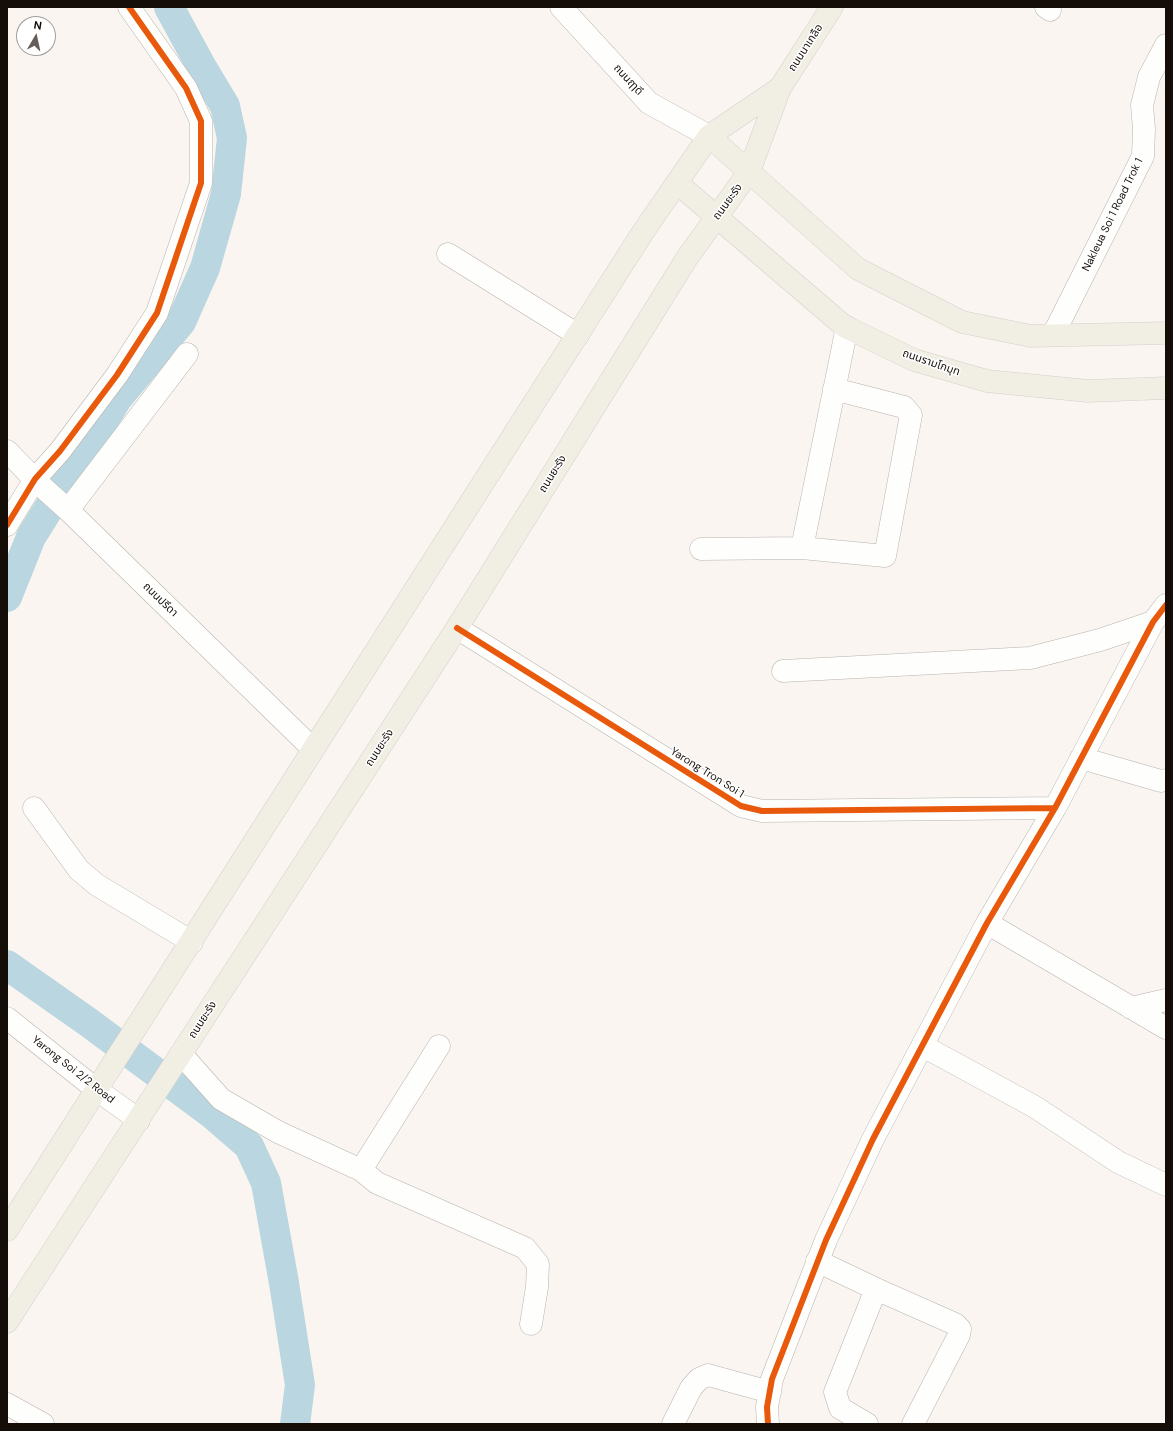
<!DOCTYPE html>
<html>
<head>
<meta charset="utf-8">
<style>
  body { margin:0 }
  #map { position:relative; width:1173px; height:1431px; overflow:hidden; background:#faf5f0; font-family:"DM Sans",sans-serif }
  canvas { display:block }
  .frame { position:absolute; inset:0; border:8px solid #150d07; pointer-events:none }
  .north { position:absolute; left:16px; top:16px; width:40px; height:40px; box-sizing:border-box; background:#fff; border:1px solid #a19e9c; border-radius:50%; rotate:9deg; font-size:11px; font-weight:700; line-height:16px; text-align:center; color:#150d07 }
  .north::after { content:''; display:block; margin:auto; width:14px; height:18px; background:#655e59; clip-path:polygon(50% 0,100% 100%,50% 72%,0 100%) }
</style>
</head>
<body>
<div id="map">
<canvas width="1173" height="1431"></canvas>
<div class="frame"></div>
<div class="north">N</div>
</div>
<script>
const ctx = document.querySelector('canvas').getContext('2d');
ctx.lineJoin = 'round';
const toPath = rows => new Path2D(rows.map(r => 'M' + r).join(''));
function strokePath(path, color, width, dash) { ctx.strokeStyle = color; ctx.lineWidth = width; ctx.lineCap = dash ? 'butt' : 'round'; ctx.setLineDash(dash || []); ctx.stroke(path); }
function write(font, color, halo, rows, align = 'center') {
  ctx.font = font + ' "DM Sans","Noto Sans Thai",sans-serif'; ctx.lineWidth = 3; ctx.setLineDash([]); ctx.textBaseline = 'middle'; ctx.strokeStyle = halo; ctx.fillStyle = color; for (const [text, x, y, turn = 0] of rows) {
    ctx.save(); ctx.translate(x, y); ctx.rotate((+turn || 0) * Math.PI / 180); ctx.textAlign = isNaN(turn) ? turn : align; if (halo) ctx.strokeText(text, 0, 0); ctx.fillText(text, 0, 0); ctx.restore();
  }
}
const canal = toPath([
  [7,597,31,537,117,399,181,322,205,268,226,194,232,138,225,106,201,66,169,7],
  [7,965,88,1022,212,1114,249,1146,266,1183,284,1283,300,1385,295,1424]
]);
const minor = toPath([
  [561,7,649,103,709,136],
  [1046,7,1050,10],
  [448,254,578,335],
  [1053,335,1143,156,1144,129,1142,105,1149,77,1166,45],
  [7,451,39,484,68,510,313,749],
  [68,510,187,354],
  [7,525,35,479,60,451,117,375,157,313,201,183,201,121,186,88,129,7],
  [802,548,847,327],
  [701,549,802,548,885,556,911,415,904,407,834,389],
  [457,628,741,806,762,811,1055,808],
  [783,671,1030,658,1100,640,1153,622],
  [1081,758,1161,781,1166,780],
  [34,808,79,870,97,885,192,942],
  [987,923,1166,1028],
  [1131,1008,1166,1000],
  [7,1018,97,1090,139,1120],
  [923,1046,1035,1107,1118,1162,1166,1185],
  [181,1054,221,1099,278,1132,361,1170,439,1046],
  [361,1170,377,1183,525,1248,538,1264,537,1287,531,1324],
  [817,1261,876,1289,835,1392,840,1408,867,1424],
  [876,1289,955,1324,960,1329,959,1335,913,1424],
  [7,1404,43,1424],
  [673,1424,691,1388,699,1379,708,1375,770,1392],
  [768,1424,767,1407,772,1379,826,1240,873,1139,987,923,1055,808,1153,622,1166,605]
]);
const major = toPath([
  [709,136,858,269,962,322,1031,336,1166,333],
  [677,183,844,326,914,360,987,381,1088,391,1166,388],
  [7,1230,643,232,709,136,780,88],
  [7,1322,457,628,687,258,749,172,780,88,832,7]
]);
const cycleway = toPath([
  [7,525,35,479,60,451,117,375,157,313,201,183,201,121,186,88,129,7],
  [457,628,741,806,762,811,1055,808],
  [768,1424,767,1407,772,1379,826,1240,873,1139,987,923,1055,808,1153,622,1166,605]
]);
const streetNames = [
  ["ถนนนาเกลือ",806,48,-57],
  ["ถนนฤๅดี",628,80,47],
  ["ถนนยะรัง",728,202,-54],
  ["Nakleua Soi 1 Road Trok 1",1113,215,-64],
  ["ถนนรามโกมุท",931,363,19],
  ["ถนนยะรัง",553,474,-58],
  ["ถนนปรีดา",160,600,44],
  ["ถนนยะรัง",380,748,-57],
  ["Yarong Tron Soi 1",707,773,32],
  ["ถนนยะรัง",203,1020,-57],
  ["Yarong Soi 2/2 Road",73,1070,38]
];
strokePath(canal, '#bad6e0', 30);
strokePath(minor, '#b9b2ad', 23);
strokePath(major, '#d3cfcd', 23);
strokePath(minor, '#fefefd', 22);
strokePath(major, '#f1eee4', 22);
strokePath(cycleway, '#e8590c', 6);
write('11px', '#150d07', '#fff', streetNames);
</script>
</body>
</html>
